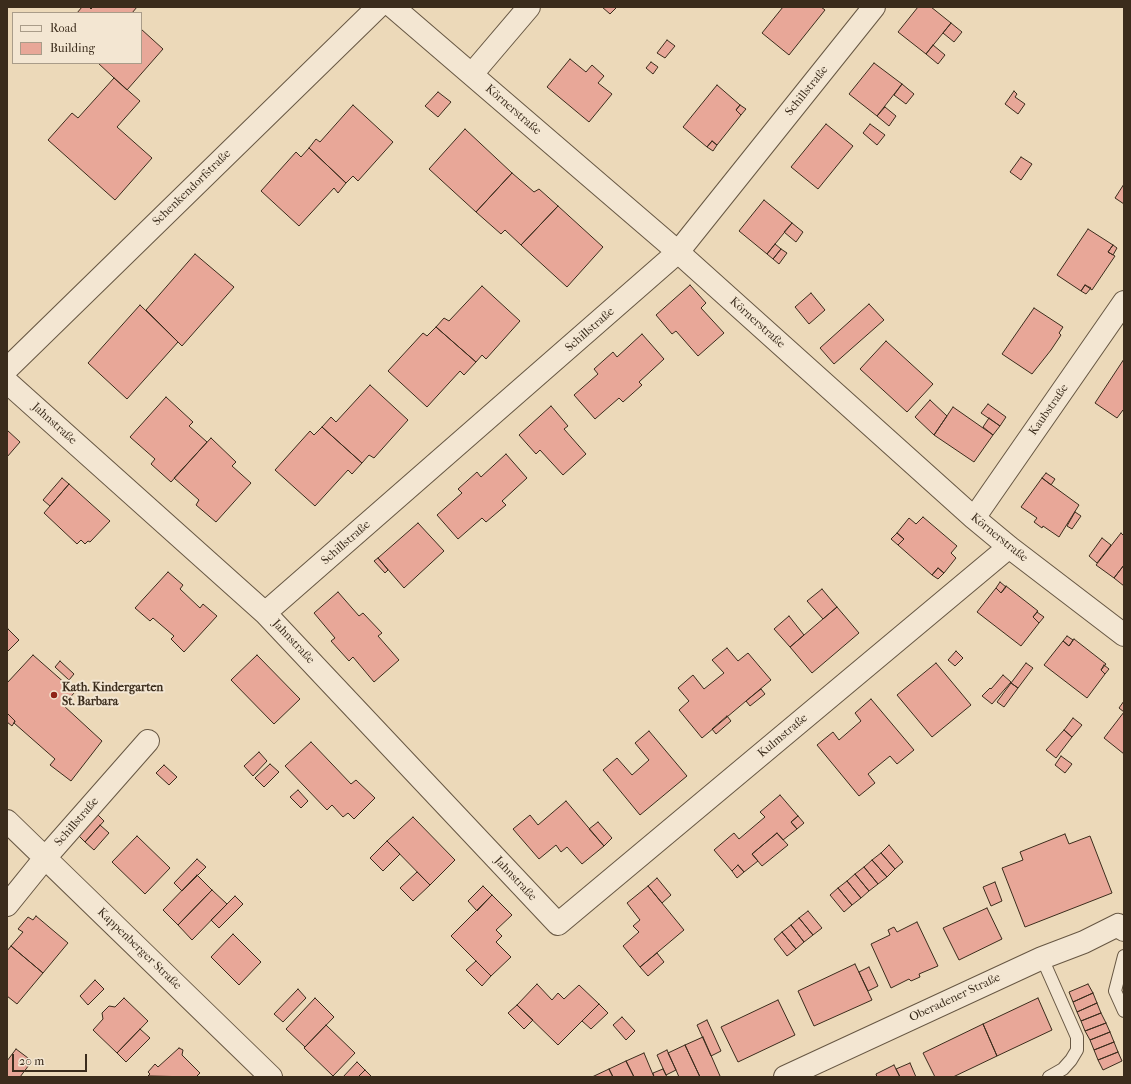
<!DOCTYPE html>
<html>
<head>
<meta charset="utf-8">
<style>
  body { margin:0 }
  #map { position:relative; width:1131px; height:1084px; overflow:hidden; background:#ecd9b9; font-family:"IM FELL French Canon",serif }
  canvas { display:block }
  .frame { position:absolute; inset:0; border:8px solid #3b2c1c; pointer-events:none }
  .legend { position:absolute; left:12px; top:12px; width:130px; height:52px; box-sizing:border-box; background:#f3e6d2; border:1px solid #a99c89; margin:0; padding:5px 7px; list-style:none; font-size:12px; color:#3b2c1c }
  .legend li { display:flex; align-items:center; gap:8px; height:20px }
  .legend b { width:20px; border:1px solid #a99c89 }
  .scale { position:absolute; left:12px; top:1054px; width:75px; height:18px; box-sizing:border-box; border:2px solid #3b2c1c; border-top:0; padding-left:5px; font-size:12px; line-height:14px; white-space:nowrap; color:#3b2c1c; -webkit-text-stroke:3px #f3e6d2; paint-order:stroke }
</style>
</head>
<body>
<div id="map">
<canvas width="1131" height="1084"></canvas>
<div class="frame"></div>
<ul class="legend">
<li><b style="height:5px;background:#f3e6d2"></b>Road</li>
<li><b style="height:11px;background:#e8a798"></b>Building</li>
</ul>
<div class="scale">20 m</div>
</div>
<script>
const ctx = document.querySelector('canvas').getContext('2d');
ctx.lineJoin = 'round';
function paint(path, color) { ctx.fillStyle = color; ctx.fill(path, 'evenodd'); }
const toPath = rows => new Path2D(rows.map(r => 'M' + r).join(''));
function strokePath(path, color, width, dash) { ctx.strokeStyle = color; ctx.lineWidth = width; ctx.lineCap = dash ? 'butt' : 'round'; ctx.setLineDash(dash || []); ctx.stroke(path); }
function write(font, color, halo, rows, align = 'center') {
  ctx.font = font + ' "IM FELL French Canon",serif'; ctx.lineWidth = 4; ctx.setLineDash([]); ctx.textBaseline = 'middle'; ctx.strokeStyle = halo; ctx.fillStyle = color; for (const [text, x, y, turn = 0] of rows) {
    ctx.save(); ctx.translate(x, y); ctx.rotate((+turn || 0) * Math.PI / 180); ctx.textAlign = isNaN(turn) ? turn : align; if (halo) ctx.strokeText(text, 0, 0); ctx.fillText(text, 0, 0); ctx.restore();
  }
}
const building = toPath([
  [82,7,89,7,91,9,93,7,137,7,132,13,77,13,82,7],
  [602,7,617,7,610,14,602,7],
  [783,7,821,7,825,10,789,55,762,33,783,7],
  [918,7,931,7,951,23,926,54,898,32,918,7],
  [951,23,962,32,954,42,943,33,951,23],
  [141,29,163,49,127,90,98,63,141,63,141,29],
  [667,40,675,46,665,58,657,53,667,40],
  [933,45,945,55,938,64,926,54,933,45],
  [570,59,586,72,592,65,604,76,598,83,612,94,589,122,547,87,570,59],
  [651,62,658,67,653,74,646,68,651,62],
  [874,63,902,84,877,116,849,94,874,63],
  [114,78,140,101,117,127,152,158,115,200,48,140,72,113,78,118,114,78],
  [902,84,914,94,906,104,894,95,902,84],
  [717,85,740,105,736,110,741,115,717,145,712,141,707,147,683,127,717,85],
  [1014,91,1017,94,1015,97,1025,104,1018,114,1005,104,1014,91],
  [438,92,451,102,438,117,425,106,438,92],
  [353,105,393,142,358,181,353,176,346,183,309,148,316,139,320,142,353,105],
  [740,105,746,109,741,115,736,110,740,105],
  [885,107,896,116,889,126,877,116,885,107],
  [826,124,853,146,818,189,791,167,826,124],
  [870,124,885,135,877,145,863,133,870,124],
  [465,129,512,173,476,212,429,169,465,129],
  [712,141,717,145,713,151,707,147,712,141],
  [309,148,346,183,338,193,334,188,299,226,261,191,296,152,301,157,309,148],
  [1021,157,1032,164,1021,180,1010,172,1021,157],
  [512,173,534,192,539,189,558,206,521,245,505,230,501,234,476,212,512,173],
  [1124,184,1124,204,1115,198,1124,184],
  [764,200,792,223,767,254,739,231,764,200],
  [558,206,603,247,567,287,521,245,558,206],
  [792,223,803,232,796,242,784,232,792,223],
  [1088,229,1113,245,1108,252,1115,256,1092,290,1085,285,1081,291,1057,275,1088,229],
  [775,244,781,249,773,259,767,254,775,244],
  [1113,245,1117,248,1113,255,1108,252,1113,245],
  [781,249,787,253,779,264,773,259,781,249],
  [195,254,234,287,182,346,146,310,195,254],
  [690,285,706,303,701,308,724,333,698,356,676,331,672,334,656,315,690,285],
  [1085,285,1091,288,1086,294,1081,291,1085,285],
  [482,286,520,321,486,359,482,355,476,362,436,327,444,318,449,321,482,286],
  [811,293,825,310,809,324,795,307,811,293],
  [869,304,884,320,834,364,820,348,869,304],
  [140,305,178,342,127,399,88,363,140,305],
  [1034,308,1063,327,1059,333,1061,335,1051,350,1032,374,1002,354,1034,308],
  [436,327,476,362,464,375,460,371,427,407,388,371,423,333,427,336,436,327],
  [642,334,664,359,639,382,642,385,623,402,619,398,595,419,574,395,598,374,594,369,613,352,617,357,642,334],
  [886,341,933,384,907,412,860,369,886,341],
  [1124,359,1124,410,1123,410,1117,418,1095,403,1124,359],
  [370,385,408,420,374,458,369,455,362,463,322,427,331,417,336,422,370,385],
  [166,397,193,422,189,426,207,442,171,482,151,464,155,459,130,437,166,397],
  [930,400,947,416,934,435,915,417,930,400],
  [988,404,1006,417,1000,426,981,413,988,404],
  [551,406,568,426,564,429,586,454,563,475,540,450,536,454,519,435,551,406],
  [953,407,993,435,974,462,934,435,953,407],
  [989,418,1000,426,993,435,983,427,989,418],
  [322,427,362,463,352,474,348,470,315,506,275,470,310,431,314,435,322,427],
  [7,430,20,442,7,457,7,430],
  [211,438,236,462,232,466,251,483,216,522,196,505,199,500,174,478,211,438],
  [506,454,527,478,502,501,506,505,486,522,482,518,458,539,437,515,462,493,458,489,477,472,481,477,506,454],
  [1046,473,1055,479,1051,485,1042,478,1046,473],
  [62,478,69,484,50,506,43,500,62,478],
  [1042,478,1079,505,1059,537,1043,526,1042,528,1034,522,1037,518,1021,507,1042,478],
  [69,484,110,521,90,542,88,541,85,544,81,540,77,544,44,513,69,484],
  [1075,512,1081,516,1072,529,1067,526,1075,512],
  [923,517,957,546,951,553,956,558,944,573,938,568,932,575,898,545,904,539,897,533,909,518,916,524,923,517],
  [418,523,444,551,404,588,378,558,418,523],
  [897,533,904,539,898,545,891,539,897,533],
  [1121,533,1124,536,1124,565,1114,578,1096,565,1121,533],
  [1102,538,1111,545,1097,563,1089,556,1102,538],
  [378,558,388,570,385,573,374,561,378,558],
  [1124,565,1124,586,1114,578,1124,565],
  [938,568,944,573,938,579,932,575,938,568],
  [168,572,183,585,180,589,200,608,203,604,217,616,184,652,171,639,174,636,153,618,150,621,135,608,168,572],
  [1000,582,1006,587,1001,593,996,588,1000,582],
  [1006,586,1038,611,1033,617,1039,623,1021,646,977,612,996,588,1001,593,1006,586],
  [822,589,837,607,823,619,807,601,822,589],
  [338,592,359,616,363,613,382,633,378,636,399,660,374,682,353,657,349,661,331,641,335,638,314,613,338,592],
  [837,607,859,633,812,673,790,647,837,607],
  [1037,612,1044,617,1039,623,1033,617,1037,612],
  [789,616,804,635,790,647,774,629,789,616],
  [8,629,19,640,7,652,7,631,8,629],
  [1067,636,1073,640,1069,646,1063,641,1067,636],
  [1074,639,1106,664,1101,670,1105,674,1087,698,1044,665,1063,641,1069,646,1074,639],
  [727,648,738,661,748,653,771,680,702,738,679,710,689,701,678,688,693,675,704,689,724,673,712,660,727,648],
  [956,651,963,658,955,666,948,660,956,651],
  [33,655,75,692,63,705,102,741,71,781,50,765,55,759,14,723,15,721,7,713,7,683,33,655],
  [257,655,300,699,274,724,231,680,257,655],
  [60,661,74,674,69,680,55,667,60,661],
  [936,663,971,705,932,737,897,695,936,663],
  [1026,663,1033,668,1018,688,1011,683,1026,663],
  [1104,665,1109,669,1105,674,1101,670,1104,665],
  [1003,675,1011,682,992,704,982,696,990,688,991,689,1003,675],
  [1011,683,1018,688,1004,707,997,702,1011,683],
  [761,689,765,694,750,706,746,701,761,689],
  [871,699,914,750,897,764,890,756,868,774,875,783,859,796,817,745,833,732,839,740,861,721,855,713,871,699],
  [1124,701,1124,754,1104,738,1124,712,1119,708,1124,701],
  [7,713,15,721,12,726,7,722,7,713],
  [727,716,731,721,716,734,712,729,727,716],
  [1073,718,1082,725,1072,737,1064,730,1073,718],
  [1064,730,1072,737,1056,758,1046,750,1064,730],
  [649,731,687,776,640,815,603,770,617,758,632,775,649,760,635,743,649,731],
  [311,742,351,784,356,780,375,798,354,819,348,813,343,817,332,805,327,810,285,766,311,742],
  [259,752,267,761,253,776,244,766,259,752],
  [1061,756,1072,764,1065,773,1055,765,1061,756],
  [270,764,279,772,264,787,255,778,270,764],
  [164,765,177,777,169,785,156,773,164,765],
  [298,790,308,801,301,808,290,797,298,790],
  [780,795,798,816,791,822,797,829,783,840,777,833,752,854,758,861,744,872,738,865,732,871,714,850,734,833,739,839,765,817,760,812,780,795],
  [566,801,604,846,582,864,567,847,561,852,556,845,539,859,513,829,530,815,538,825,566,801],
  [97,814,104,821,85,842,77,834,97,814],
  [798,816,804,823,797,829,791,822,798,816],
  [413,817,455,860,430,885,387,841,413,817],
  [598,822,612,838,604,846,589,829,598,822],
  [100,825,109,833,94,850,85,842,100,825],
  [777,833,788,845,762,866,752,854,777,833],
  [1065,834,1069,844,1090,836,1112,893,1025,927,1002,868,1023,860,1020,852,1065,834],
  [137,836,170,868,145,894,112,862,137,836],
  [387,841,400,854,383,871,370,858,387,841],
  [889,845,903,862,895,869,881,853,889,845],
  [881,853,895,869,887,877,872,860,881,853],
  [197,859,206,867,182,891,174,883,197,859],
  [872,860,887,877,878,884,864,867,872,860],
  [738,865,744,872,737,878,732,871,738,865],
  [864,867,878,884,869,891,855,874,864,867],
  [417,872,430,885,413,901,400,888,417,872],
  [855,874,869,891,861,898,847,881,855,874],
  [197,875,212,890,178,925,163,910,197,875],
  [657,878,671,895,662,903,648,886,657,878],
  [847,881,861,898,852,905,838,888,847,881],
  [995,882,1002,901,991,906,983,887,995,882],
  [483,886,492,895,477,911,468,901,483,886],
  [648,886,684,930,640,967,623,946,639,932,633,926,640,920,627,903,648,886],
  [838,888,852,905,844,912,830,895,838,888],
  [212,890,227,904,192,940,178,925,212,890],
  [492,895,512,915,496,930,502,936,496,942,511,957,491,976,451,936,492,895],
  [235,896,243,904,219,928,211,920,235,896],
  [987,908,1002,939,959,960,943,928,987,908],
  [808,911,822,928,813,935,799,918,808,911],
  [36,916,68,943,43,973,11,946,23,932,18,929,28,917,33,920,36,916],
  [799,918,813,935,804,942,791,925,799,918],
  [917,922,938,966,919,974,920,977,911,981,909,979,891,988,871,944,890,935,888,930,894,927,897,932,917,922],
  [791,925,804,942,796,949,782,932,791,925],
  [782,932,796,949,787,956,774,939,782,932],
  [233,934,261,962,239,985,211,957,233,934],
  [11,946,43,973,17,1004,7,996,7,951,11,946],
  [657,953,664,962,648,976,640,967,657,953],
  [476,961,491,976,482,986,466,970,476,961],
  [855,964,872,1000,814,1026,798,991,855,964],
  [869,967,878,986,868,991,859,972,869,967],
  [95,980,104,989,88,1005,80,996,95,980],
  [537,984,552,1000,558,993,564,999,579,985,599,1004,558,1045,517,1005,537,984],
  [1088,984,1093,993,1073,1002,1069,992,1088,984],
  [298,989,306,998,283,1022,274,1014,298,989],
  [1093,993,1097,1003,1077,1012,1073,1002,1093,993],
  [124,998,148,1021,117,1053,93,1030,103,1019,102,1013,109,1006,115,1007,124,998],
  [315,998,334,1017,305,1047,286,1029,315,998],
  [1038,998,1052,1030,997,1056,983,1024,1038,998],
  [778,1000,795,1035,738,1062,721,1027,778,1000],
  [1097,1003,1101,1013,1081,1021,1077,1012,1097,1003],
  [599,1004,608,1013,591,1029,582,1021,599,1004],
  [517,1005,533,1020,524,1029,508,1013,517,1005],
  [1101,1013,1106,1023,1085,1031,1081,1021,1101,1013],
  [622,1017,635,1031,626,1040,613,1025,622,1017],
  [707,1020,721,1051,711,1056,697,1025,707,1020],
  [1106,1023,1110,1032,1090,1040,1085,1031,1106,1023],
  [983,1024,997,1056,953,1077,935,1077,923,1053,983,1024],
  [326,1025,355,1053,333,1076,304,1048,326,1025],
  [140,1029,150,1038,126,1062,117,1053,140,1029],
  [1110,1032,1114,1042,1094,1050,1090,1040,1110,1032],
  [703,1037,720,1076,719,1077,700,1077,685,1045,703,1037],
  [1114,1042,1118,1052,1098,1060,1094,1050,1114,1042],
  [685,1045,700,1077,679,1077,676,1070,668,1053,685,1045],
  [179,1048,183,1050,182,1055,200,1073,196,1077,148,1076,150,1074,148,1072,155,1064,158,1067,179,1048],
  [16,1049,32,1061,20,1077,7,1077,7,1061,16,1049],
  [667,1050,676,1070,666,1075,657,1055,667,1050],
  [1118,1052,1122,1061,1103,1070,1098,1060,1118,1052],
  [644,1053,654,1077,634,1077,626,1061,644,1053],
  [626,1061,634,1077,613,1077,609,1069,626,1061],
  [357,1062,365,1070,358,1077,343,1077,357,1062],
  [910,1063,916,1077,900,1077,896,1069,910,1063],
  [894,1065,900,1077,877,1077,876,1074,894,1065],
  [609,1069,613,1077,592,1077,609,1069],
  [663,1069,667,1077,654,1077,653,1073,663,1069],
  [365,1070,372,1077,358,1077,365,1070]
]);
const lane = toPath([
  [1124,956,1115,991,1124,1011],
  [1042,958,1077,1037,1077,1050,1071,1060,1063,1069,1049,1077]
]);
const street = toPath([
  [393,7,678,252,974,518,1009,547,1124,635],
  [472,74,529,7],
  [7,369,378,7],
  [7,382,265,613,558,924,1009,547],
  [974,518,1124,302],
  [265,613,678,252,874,7],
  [7,821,271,1077],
  [7,905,45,858,148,741],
  [785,1077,1042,958,1084,942,1118,925,1124,930]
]);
const markers = [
  [54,695,4,"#8f2418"]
];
const streetNames = [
  ["Schillstraße",807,91,-51],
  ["Körnerstraße",513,110,41],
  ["Schenkendorfstraße",192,188,-44],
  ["Körnerstraße",757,323,42],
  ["Schillstraße",590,330,-41],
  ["Kaubstraße",1049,410,-55],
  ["Jahnstraße",54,424,42],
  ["Körnerstraße",999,538,39],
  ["Schillstraße",346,543,-41],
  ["Jahnstraße",293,642,47],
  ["Kulmstraße",783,736,-40],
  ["Schillstraße",77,822,-49],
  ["Jahnstraße",515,879,47],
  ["Kappenberger Straße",139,949,44],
  ["Oberadener Straße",955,998,-25]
];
const poiNames = [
  ["Kath. Kindergarten",62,688],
  ["St. Barbara",62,702]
];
paint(building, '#e8a798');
strokePath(building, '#3b2c1c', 1);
strokePath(lane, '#675743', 14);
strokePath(street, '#675743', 24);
strokePath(lane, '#f3e6d2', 12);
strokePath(street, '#f3e6d2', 22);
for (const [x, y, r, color] of markers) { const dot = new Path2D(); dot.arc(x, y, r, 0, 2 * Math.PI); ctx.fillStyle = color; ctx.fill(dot); strokePath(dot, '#f3e6d2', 1.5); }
write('12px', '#3b2c1c', '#f3e6d2', streetNames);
write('bold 12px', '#3b2c1c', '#f3e6d2', poiNames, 'left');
</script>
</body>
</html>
